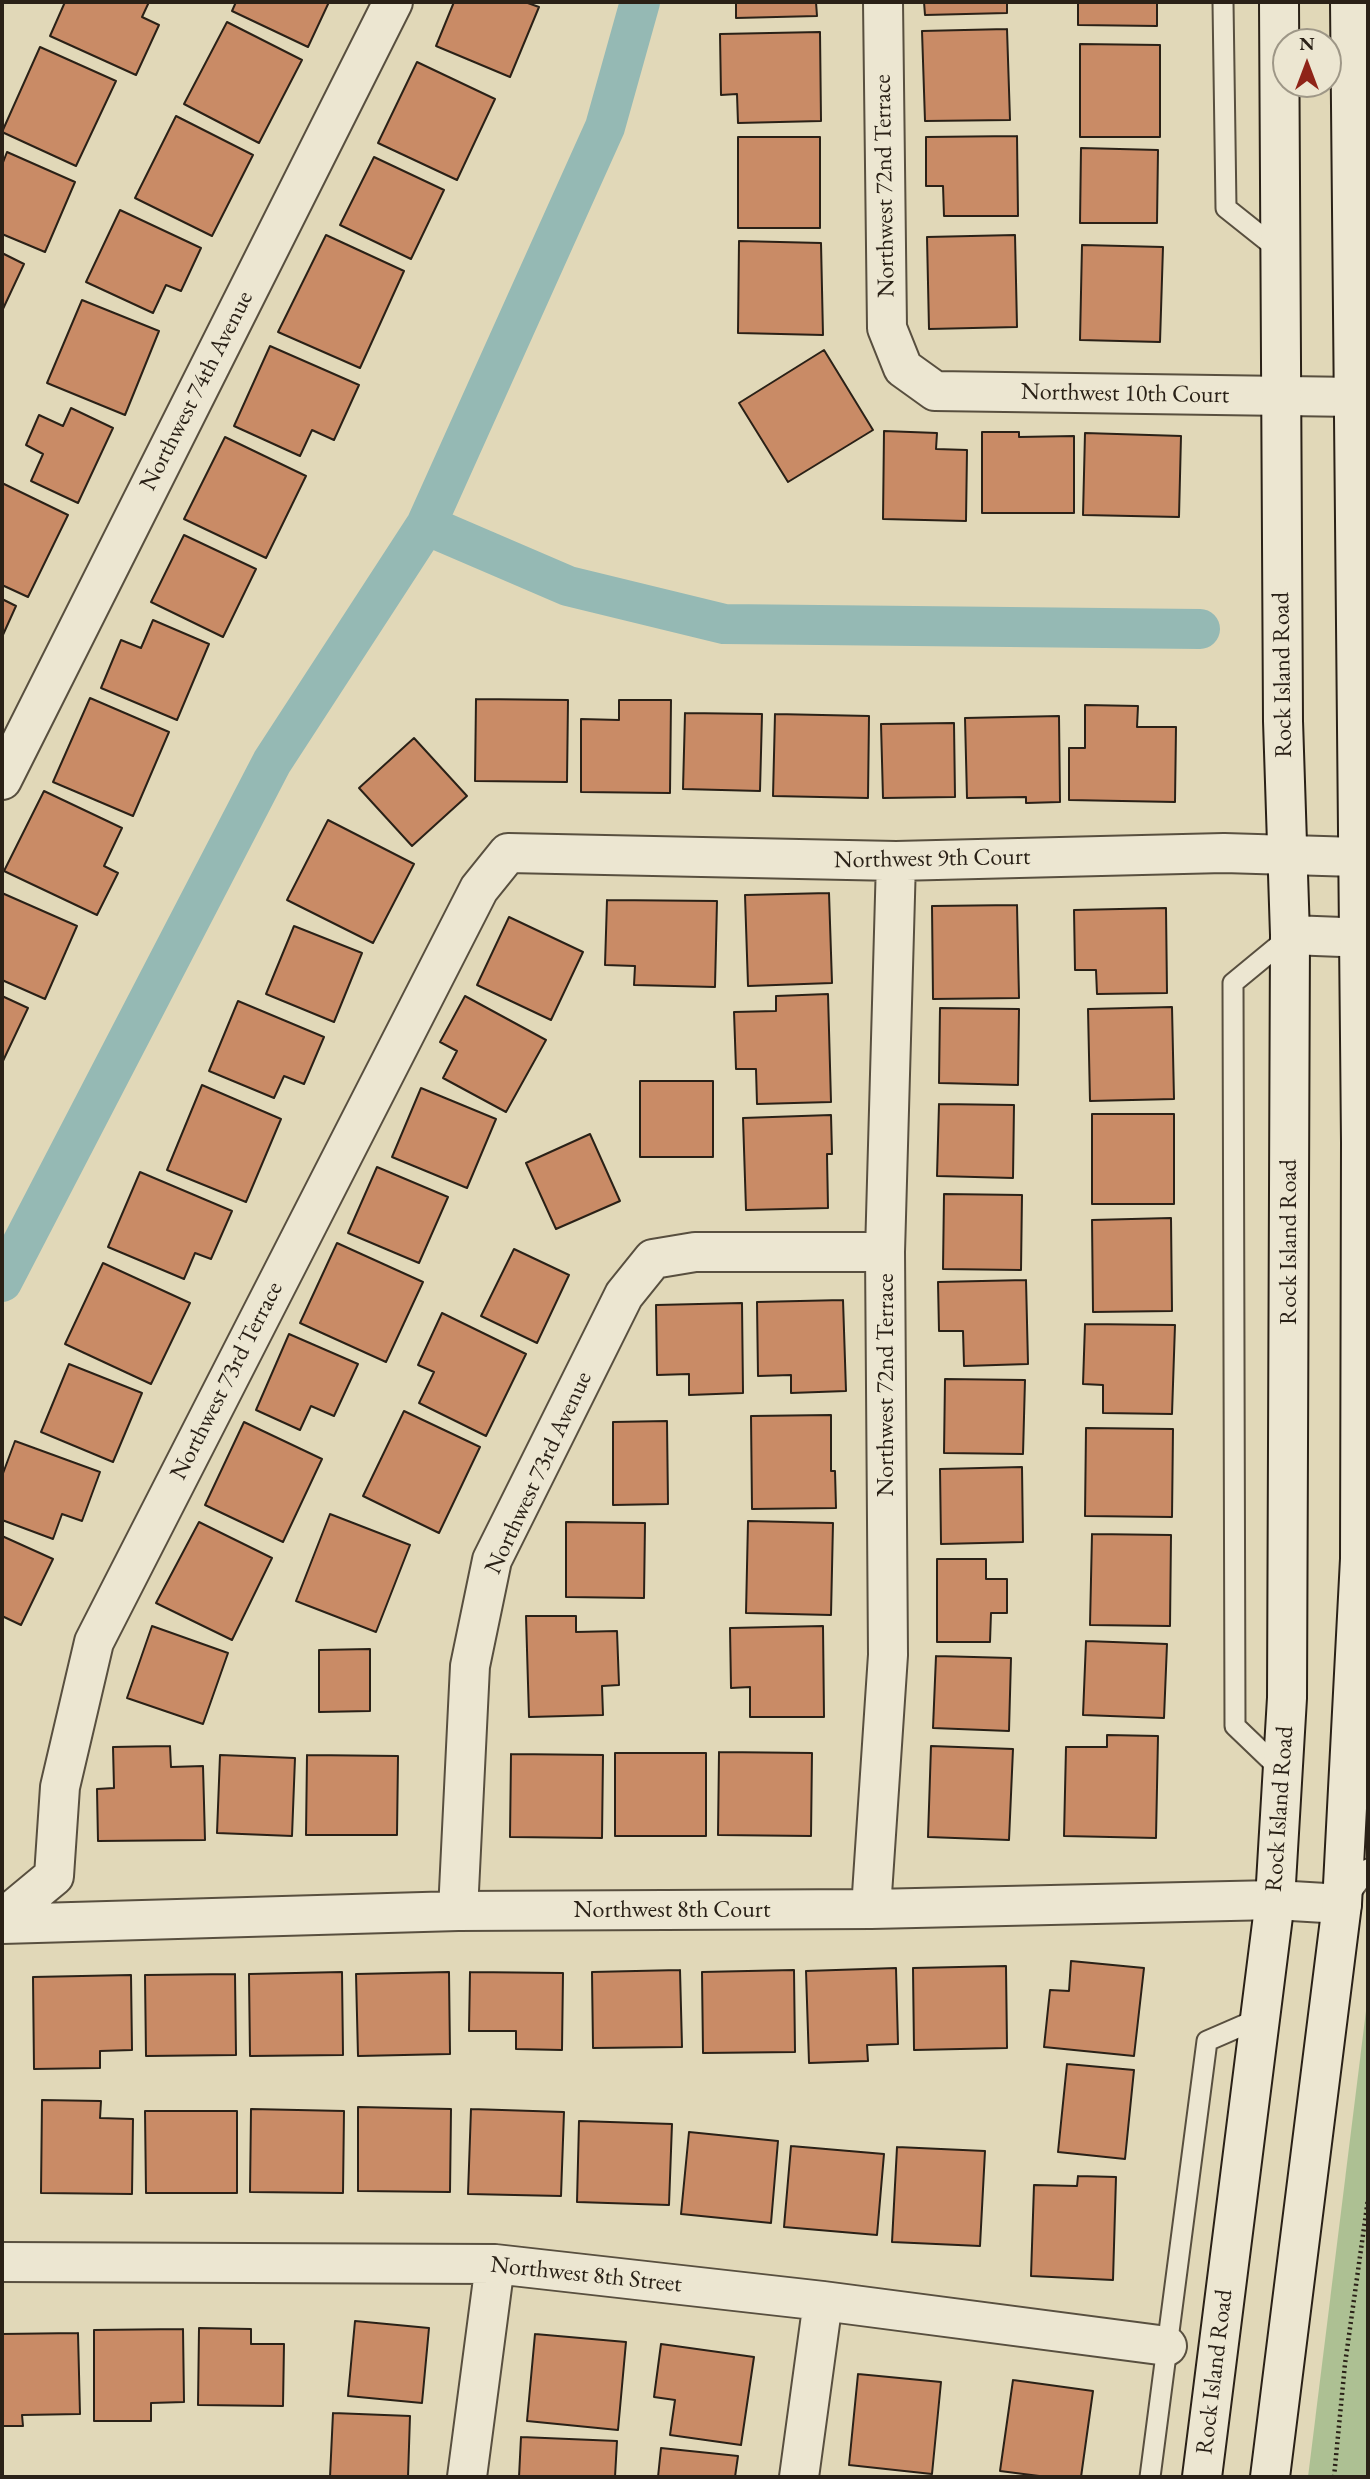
<!DOCTYPE html>
<html>
<head>
<meta charset="utf-8">
<style>
  body { margin:0 }
  #map { position:relative; width:1370px; height:2479px; overflow:hidden; background:#e1d8b8; font-family:"EB Garamond",serif }
  canvas { display:block }
  .frame { position:absolute; inset:0; border:4px solid #2a2117; pointer-events:none }
  .north { position:absolute; left:1272px; top:28px; width:70px; height:70px; box-sizing:border-box; background:#ece6d1; border:2px solid #9e9787; border-radius:50%; rotate:0deg; font-size:19px; font-weight:700; line-height:28px; text-align:center; color:#2a2117 }
  .north::after { content:''; display:block; margin:auto; width:24px; height:32px; background:#8f2418; clip-path:polygon(50% 0,100% 100%,50% 72%,0 100%) }
</style>
</head>
<body>
<div id="map">
<canvas width="1370" height="2479"></canvas>
<div class="frame"></div>
<div class="north">N</div>
</div>
<script>
const ctx = document.querySelector('canvas').getContext('2d');
ctx.lineJoin = 'round';
function paint(path, color) { ctx.fillStyle = color; ctx.fill(path, 'evenodd'); }
const toPath = rows => new Path2D(rows.map(r => 'M' + r).join(''));
function strokePath(path, color, width, dash) { ctx.strokeStyle = color; ctx.lineWidth = width; ctx.lineCap = dash ? 'butt' : 'round'; ctx.setLineDash(dash || []); ctx.stroke(path); }
function write(font, color, halo, rows, align = 'center') {
  ctx.font = font + ' "EB Garamond",serif'; ctx.lineWidth = 7; ctx.setLineDash([]); ctx.textBaseline = 'middle'; ctx.strokeStyle = halo; ctx.fillStyle = color; for (const [text, x, y, turn = 0] of rows) {
    ctx.save(); ctx.translate(x, y); ctx.rotate((+turn || 0) * Math.PI / 180); ctx.textAlign = isNaN(turn) ? turn : align; if (halo) ctx.strokeText(text, 0, 0); ctx.fillText(text, 0, 0); ctx.restore();
  }
}
const green = toPath([
  [1368,1995,1368,2477,1308,2477]
]);
const canal = toPath([
  [426,525,568,586,724,624,1200,629],
  [2,1282,272,762,426,525,605,127,640,2]
]);
const building = toPath([
  [65,2,149,2,142,17,159,25,136,75,50,36,65,2],
  [236,2,329,2,308,47,232,11,236,2],
  [454,2,525,2,539,7,510,77,436,46,454,2],
  [736,2,816,2,817,16,736,18,736,2],
  [924,2,1007,2,1007,13,925,15,924,2],
  [1078,2,1157,2,1157,26,1078,25,1078,2],
  [227,22,302,60,259,143,184,104,227,22],
  [1007,29,1010,120,925,121,922,31,1007,29],
  [820,32,821,121,738,123,737,94,721,95,720,34,820,32],
  [1080,44,1160,45,1160,137,1080,137,1080,44],
  [40,47,116,81,76,166,2,132,40,47],
  [417,62,495,99,457,180,378,143,417,62],
  [176,116,253,155,212,236,135,198,176,116],
  [1017,136,1018,216,944,216,943,186,926,186,926,137,1017,136],
  [738,137,820,137,820,228,738,228,738,137],
  [1081,148,1158,150,1157,223,1080,223,1081,148],
  [7,152,75,182,45,252,2,234,2,165,7,152],
  [374,157,444,190,411,259,340,225,374,157],
  [120,210,201,248,181,291,166,285,153,313,86,282,120,210],
  [326,235,404,271,360,368,278,332,326,235],
  [1015,235,1017,327,929,329,927,237,1015,235],
  [739,241,821,243,823,335,738,333,739,241],
  [1082,245,1163,247,1160,342,1080,340,1082,245],
  [2,253,24,264,2,311,2,253],
  [82,300,159,331,125,415,47,383,82,300],
  [270,346,359,385,334,440,312,430,300,456,234,426,270,346],
  [824,350,873,430,788,482,739,403,824,350],
  [71,408,113,428,78,503,31,481,43,454,26,445,39,415,63,426,71,408],
  [884,431,937,433,936,449,967,450,966,521,883,519,884,431],
  [982,432,1019,432,1019,437,1074,436,1074,513,982,513,982,432],
  [1085,433,1181,436,1179,517,1083,515,1085,433],
  [225,437,306,476,266,558,184,519,225,437],
  [2,483,68,515,28,597,2,585,2,483],
  [184,535,256,569,223,637,151,602,184,535],
  [2,599,16,606,2,637,2,599],
  [153,620,209,644,177,720,101,688,121,640,141,648,153,620],
  [90,698,169,732,133,816,53,782,90,698],
  [476,699,568,700,567,782,475,781,476,699],
  [619,700,671,700,670,793,581,792,581,719,619,720,619,700],
  [1085,705,1138,706,1137,727,1176,727,1175,802,1069,800,1069,748,1085,748,1085,705],
  [685,713,762,714,760,791,683,789,685,713],
  [775,714,869,716,868,798,773,796,775,714],
  [1059,716,1060,802,1026,803,1026,797,967,798,965,718,1059,716],
  [954,723,955,797,883,798,881,724,954,723],
  [414,738,467,796,412,846,359,788,414,738],
  [44,791,122,828,104,866,118,873,97,915,4,871,44,791],
  [328,820,414,864,373,943,287,900,328,820],
  [2,893,77,926,45,999,2,980,2,893],
  [829,893,832,983,748,986,745,895,829,893],
  [607,900,717,901,715,987,634,985,635,966,605,965,607,900],
  [1017,905,1019,998,933,999,932,906,1017,905],
  [1166,908,1167,993,1097,994,1096,970,1075,970,1074,910,1166,908],
  [509,917,583,952,551,1020,477,985,509,917],
  [294,926,362,953,334,1022,266,994,294,926],
  [828,994,831,1102,757,1104,756,1069,736,1069,734,1012,776,1011,776,996,828,994],
  [2,996,28,1008,2,1063,2,996],
  [465,996,546,1040,506,1112,443,1078,457,1051,440,1042,465,996],
  [238,1001,324,1037,304,1084,284,1076,274,1098,209,1071,238,1001],
  [1172,1007,1174,1099,1090,1101,1088,1009,1172,1007],
  [940,1008,1019,1009,1018,1085,939,1083,940,1008],
  [640,1081,713,1081,713,1157,640,1157,640,1081],
  [202,1085,281,1119,246,1202,167,1170,202,1085],
  [421,1088,496,1119,467,1188,392,1157,421,1088],
  [939,1104,1014,1105,1013,1178,937,1176,939,1104],
  [1092,1114,1174,1114,1174,1204,1092,1204,1092,1114],
  [831,1115,832,1154,827,1154,828,1208,746,1210,743,1118,831,1115],
  [590,1134,620,1201,556,1229,526,1163,590,1134],
  [377,1167,448,1197,419,1263,348,1233,377,1167],
  [140,1172,232,1211,211,1259,195,1253,184,1279,108,1247,140,1172],
  [944,1194,1022,1195,1021,1270,943,1269,944,1194],
  [1171,1218,1172,1311,1093,1312,1092,1220,1171,1218],
  [337,1243,423,1282,386,1362,300,1323,337,1243],
  [514,1249,569,1275,537,1343,481,1316,514,1249],
  [103,1263,190,1303,151,1384,65,1344,103,1263],
  [1026,1280,1028,1364,964,1366,963,1331,939,1331,938,1282,1026,1280],
  [843,1300,846,1391,791,1393,791,1375,758,1376,757,1302,843,1300],
  [742,1303,743,1393,689,1395,689,1374,657,1375,656,1305,742,1303],
  [442,1313,526,1354,486,1436,419,1403,434,1372,418,1365,442,1313],
  [1085,1324,1175,1325,1172,1414,1103,1413,1103,1385,1083,1384,1085,1324],
  [289,1334,358,1364,334,1416,311,1406,300,1430,256,1410,289,1334],
  [69,1364,142,1393,113,1462,41,1432,69,1364],
  [945,1379,1025,1380,1023,1454,944,1453,945,1379],
  [404,1411,480,1447,439,1533,363,1496,404,1411],
  [831,1415,831,1471,835,1471,836,1508,752,1509,751,1416,831,1415],
  [667,1421,668,1504,613,1505,613,1422,667,1421],
  [244,1422,322,1459,283,1542,205,1505,244,1422],
  [1086,1428,1173,1429,1172,1517,1085,1516,1086,1428],
  [15,1441,100,1472,82,1521,62,1514,53,1539,2,1520,2,1476,15,1441],
  [1022,1467,1023,1542,941,1544,940,1469,1022,1467],
  [330,1514,410,1545,376,1632,296,1601,330,1514],
  [748,1521,833,1523,831,1615,746,1613,748,1521],
  [199,1522,272,1558,232,1640,156,1603,199,1522],
  [566,1522,645,1523,644,1598,566,1597,566,1522],
  [1092,1534,1171,1535,1170,1626,1090,1625,1092,1534],
  [2,1536,53,1559,21,1625,2,1616,2,1536],
  [937,1559,986,1559,986,1579,1007,1579,1007,1613,991,1613,990,1642,937,1642,937,1559],
  [526,1616,576,1616,576,1632,617,1631,619,1685,602,1686,603,1715,529,1717,526,1616],
  [152,1626,228,1653,203,1724,127,1698,152,1626],
  [823,1626,824,1717,750,1717,750,1687,731,1688,730,1628,823,1626],
  [1086,1641,1167,1644,1164,1718,1083,1715,1086,1641],
  [370,1649,370,1711,319,1712,319,1650,370,1649],
  [936,1656,1011,1658,1009,1731,933,1728,936,1656],
  [1107,1735,1158,1736,1156,1838,1064,1836,1066,1747,1107,1747,1107,1735],
  [170,1746,171,1767,203,1766,205,1840,98,1841,97,1789,114,1788,113,1747,170,1746],
  [931,1746,1013,1749,1009,1840,928,1837,931,1746],
  [719,1752,812,1753,811,1836,718,1835,719,1752],
  [615,1753,706,1753,706,1836,615,1836,615,1753],
  [511,1754,603,1755,602,1838,510,1837,511,1754],
  [220,1755,295,1758,292,1836,217,1833,220,1755],
  [307,1755,398,1756,397,1835,306,1835,307,1755],
  [1071,1961,1144,1968,1134,2056,1044,2047,1050,1990,1069,1991,1071,1961],
  [1006,1966,1007,2048,914,2050,913,1968,1006,1966],
  [896,1968,898,2044,867,2045,868,2061,809,2063,806,1971,896,1968],
  [680,1970,682,2047,593,2048,592,1972,680,1970],
  [794,1970,795,2052,703,2053,702,1972,794,1970],
  [342,1972,343,2055,250,2056,249,1974,342,1972],
  [449,1972,450,2054,358,2056,356,1974,449,1972],
  [470,1972,563,1973,562,2050,516,2049,516,2031,469,2031,470,1972],
  [235,1974,236,2055,146,2056,145,1975,235,1974],
  [131,1975,132,2050,100,2051,100,2068,34,2069,33,1977,131,1975],
  [1067,2064,1134,2070,1125,2159,1058,2152,1067,2064],
  [42,2100,101,2101,100,2118,133,2119,132,2194,41,2193,42,2100],
  [358,2107,451,2109,450,2192,358,2191,358,2107],
  [251,2109,344,2111,343,2193,250,2192,251,2109],
  [471,2109,564,2112,561,2196,468,2194,471,2109],
  [145,2111,237,2111,237,2193,146,2193,145,2111],
  [579,2121,672,2124,669,2205,577,2202,579,2121],
  [689,2132,778,2141,771,2223,681,2214,689,2132],
  [791,2146,884,2154,877,2235,784,2227,791,2146],
  [897,2147,985,2151,980,2246,892,2242,897,2147],
  [1078,2176,1116,2177,1113,2280,1031,2276,1034,2185,1077,2186,1078,2176],
  [355,2321,429,2328,422,2403,348,2396,355,2321],
  [199,2328,251,2329,251,2344,284,2344,283,2406,198,2405,199,2328],
  [183,2329,184,2402,151,2403,151,2421,94,2421,94,2330,183,2329],
  [78,2333,80,2414,22,2415,23,2426,2,2426,2,2334,78,2333],
  [535,2334,626,2342,618,2430,527,2421,535,2334],
  [661,2344,754,2357,741,2445,670,2435,675,2400,654,2397,661,2344],
  [858,2374,941,2382,932,2474,849,2465,858,2374],
  [1013,2380,1093,2391,1081,2477,1047,2477,1000,2471,1013,2380],
  [333,2413,410,2416,408,2477,330,2477,333,2413],
  [521,2437,617,2441,615,2477,519,2477,521,2437],
  [661,2448,738,2456,735,2477,658,2477,661,2448]
]);
const path = toPath([
  [1334,2477,1345,2364,1368,2199]
]);
const lane = toPath([
  [1223,2,1226,208,1280,251],
  [1283,1772,1235,1726,1233,983,1290,936],
  [1349,1895,1368,1869],
  [1150,2477,1207,2041,1260,2018]
]);
const street = toPath([
  [883,2,887,328,903,368,935,391,1356,397],
  [2,780,393,2],
  [1290,935,1368,938],
  [871,1909,888,1655,885,1252,896,861],
  [458,1911,470,1666,492,1560,624,1295,653,1259,695,1252,885,1252],
  [2,1919,54,1876,60,1787,94,1642,479,889,508,853,896,861,1224,853,1356,857],
  [2,1924,458,1911,871,1909,1275,1900,1342,1904],
  [2,2262,495,2264,823,2301,1167,2346],
  [467,2477,495,2264],
  [799,2477,823,2301]
]);
const secondary = toPath([
  [1202,2477,1275,1900,1287,1698,1290,935,1283,721,1279,2],
  [1270,2477,1342,1904,1360,1559,1361,1142,1350,2]
]);
const streetNames = [
  ["Northwest 72nd Terrace",885,186,-91],
  ["Northwest 74th Avenue",197,391,-63],
  ["Northwest 10th Court",1125,394,1],
  ["Rock Island Road",1283,675,-91],
  ["Northwest 9th Court",932,859,-1],
  ["Rock Island Road",1289,1242,-90],
  ["Northwest 73rd Terrace",227,1381,-63],
  ["Northwest 72nd Terrace",886,1385,-90],
  ["Northwest 73rd Avenue",539,1473,-65],
  ["Rock Island Road",1280,1809,-86],
  ["Northwest 8th Court",672,1910],
  ["Northwest 8th Street",586,2275,6],
  ["Rock Island Road",1215,2372,-83]
];
paint(green, '#adc093');
strokePath(canal, '#95b9b4', 40);
paint(building, '#c98b66');
strokePath(building, '#2a2117', 2);
strokePath(lane, '#584f3f', 23);
strokePath(street, '#584f3f', 42);
strokePath(secondary, '#2a2117', 42);
strokePath(path, '#2a2117', 4.5, [2, 3.5]);
strokePath(lane, '#ece6d1', 19);
strokePath(street, '#ece6d1', 38);
strokePath(secondary, '#ece6d1', 38);
write('24px', '#2a2117', '#ece6d1', streetNames);
</script>
</body>
</html>
